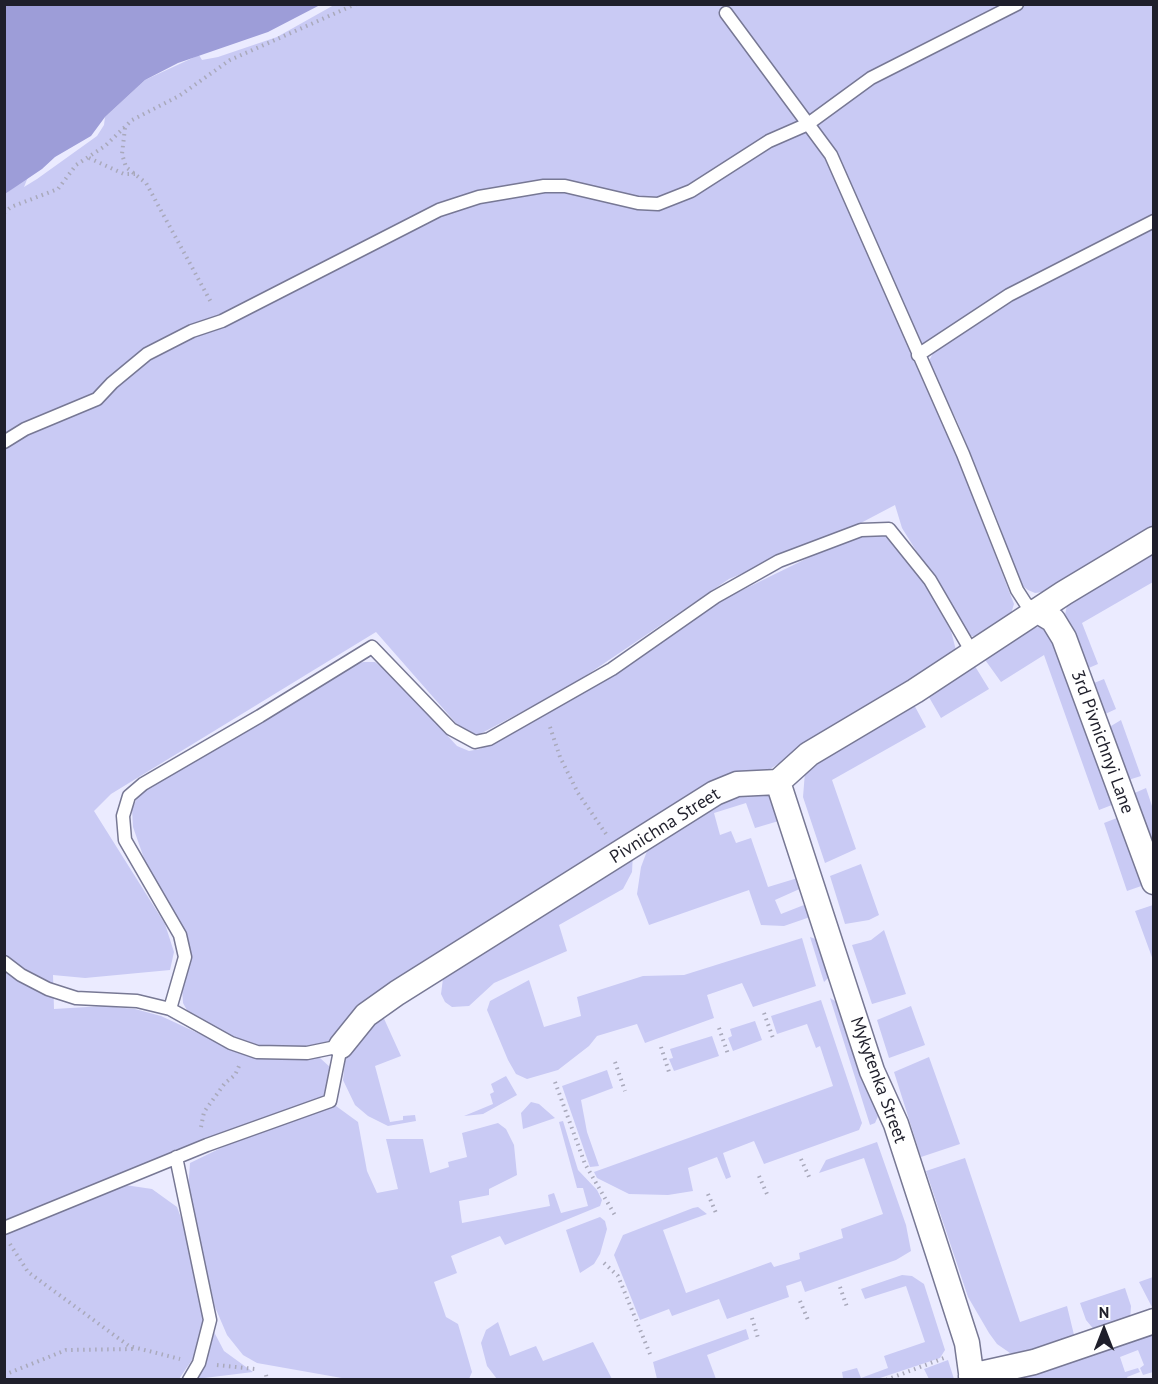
<!DOCTYPE html>
<html>
<head>
<meta charset="utf-8">
<style>
  body { margin:0 }
  #map { position:relative; width:1158px; height:1384px; overflow:hidden; background:#ebebff; font-family:"PT Sans",sans-serif }
  canvas { display:block }
  .frame { position:absolute; inset:0; border:6px solid #1f1f2b; pointer-events:none }
  .north { position:absolute; left:1074px; top:1300px; width:60px; height:60px; -webkit-text-stroke:4px #fff; paint-order:stroke; rotate:0deg; font-size:16px; font-weight:700; line-height:24px; text-align:center; color:#1f1f2b }
  .north::after { content:''; display:block; margin:auto; width:21px; height:27px; background:#1f1f2b; clip-path:polygon(50% 0,100% 100%,50% 72%,0 100%) }
</style>
</head>
<body>
<div id="map">
<canvas width="1158" height="1384"></canvas>
<div class="frame"></div>
<div class="north">N</div>
</div>
<script>
const ctx = document.querySelector('canvas').getContext('2d');
ctx.lineJoin = 'round';
function paint(path, color) { ctx.fillStyle = color; ctx.fill(path, 'evenodd'); }
const toPath = rows => new Path2D(rows.map(r => 'M' + r).join(''));
function strokePath(path, color, width, dash) { ctx.strokeStyle = color; ctx.lineWidth = width; ctx.lineCap = dash ? 'butt' : 'round'; ctx.setLineDash(dash || []); ctx.stroke(path); }
function write(font, color, halo, rows, align = 'center') {
  ctx.font = font + ' "PT Sans",sans-serif'; ctx.lineWidth = 4.5; ctx.setLineDash([]); ctx.textBaseline = 'middle'; ctx.strokeStyle = halo; ctx.fillStyle = color; for (const [text, x, y, turn = 0] of rows) {
    ctx.save(); ctx.translate(x, y); ctx.rotate((+turn || 0) * Math.PI / 180); ctx.textAlign = isNaN(turn) ? turn : align; if (halo) ctx.strokeText(text, 0, 0); ctx.fillText(text, 0, 0); ctx.restore();
  }
}
const green = toPath([
  [334,5,1153,5,1153,217,1006,291,911,354,955,451,1014,604,1010,617,983,637,969,636,902,528,895,505,857,525,729,579,569,687,478,735,462,730,376,632,111,794,94,811,165,924,174,952,170,970,85,978,53,975,54,1009,104,1006,135,1009,161,1016,230,1048,320,1058,331,1068,327,1093,319,1100,130,1170,5,1220,5,194,28,177,24,187,37,179,97,136,104,125,105,117,145,80,199,55,202,60,218,57,277,37],
  [1153,227,1153,528,1050,591,1035,593,1028,590,1019,583,999,524,957,421,928,363,934,351,996,308],
  [876,534,889,537,909,556,951,631,957,654,770,769,731,777,324,1044,307,1049,257,1047,233,1039,188,1012,183,1003,182,988,186,969,181,926,147,867,133,827,132,809,140,792,351,664,364,662,375,662,391,674,457,746,469,751,480,749,716,603,824,550,854,537],
  [1153,549,1153,582,1082,623,1098,664,1084,670,1065,615,1067,605],
  [1039,627,1054,634,1117,803,1099,810,1044,655,1001,682,983,657,1030,628],
  [973,663,989,689,941,718,926,692],
  [1104,679,1116,709,1101,716,1089,685],
  [912,701,926,727,832,780,856,849,825,863,803,797,805,772,816,761],
  [1121,720,1141,776,1125,781,1106,729],
  [1146,788,1153,809,1153,844,1149,846,1130,795],
  [742,790,768,794,776,804,782,820,755,828,746,803,714,813,720,835,731,831,736,843,751,838,768,887,801,877,804,887,775,900,781,914,809,903,813,916,784,926,761,925,749,890,649,925,637,894,641,867,650,843],
  [1122,816,1147,884,1127,891,1104,823],
  [633,853,632,872,623,889,559,925,567,951,494,983,469,1006,452,1007,445,1002,441,994,444,971],
  [861,864,879,915,869,920,845,924,830,876],
  [1153,905,1154,960,1153,960,1135,911],
  [884,930,906,994,872,1004,852,945,871,940],
  [810,937,821,941,829,977,824,982],
  [802,938,816,986,753,1007,742,983,707,995,714,1018,645,1043,637,1024,597,1036,589,1046,558,1070,527,1079,516,1074,508,1060,487,1010,490,1001,529,980,544,1027,581,1016,577,997,643,976,684,975],
  [830,998,842,1005,879,1114,875,1123,870,1125],
  [821,1000,862,1123,859,1130,764,1164,754,1141,723,1153,731,1177,726,1179,717,1157,688,1168,693,1191,668,1195,629,1194,597,1178,594,1172,833,1086,820,1046,816,1048,807,1024,777,1034,771,1016],
  [911,1006,925,1045,889,1058,877,1020],
  [381,1012,401,1056,375,1066,390,1122,403,1120,403,1116,415,1115,416,1121,388,1126,368,1116,355,1105,343,1080,345,1061,358,1032],
  [755,1021,762,1040,733,1051,728,1038,732,1036,730,1029],
  [712,1036,719,1056,674,1071,669,1059,673,1058,670,1049],
  [929,1057,960,1144,921,1157,894,1072],
  [607,1070,613,1088,581,1100,587,1132,599,1166,590,1167,562,1086],
  [506,1076,517,1095,483,1114,464,1116,493,1104,490,1094,494,1092,491,1084],
  [531,1102,539,1104,555,1118,523,1129,521,1113],
  [322,1105,336,1106,358,1122,367,1171,377,1193,398,1189,386,1139,423,1139,430,1173,449,1167,448,1162,467,1157,462,1133,498,1123,506,1129,514,1145,517,1175,489,1189,489,1195,459,1201,462,1223,550,1206,548,1195,554,1193,561,1213,588,1206,583,1188,577,1188,559,1122,563,1121,578,1170,597,1190,602,1200,600,1206,505,1245,500,1236,451,1256,457,1273,434,1282,446,1317,458,1324,472,1372,469,1379,353,1380,257,1363,243,1355,227,1335,215,1307,188,1191,190,1163,264,1127],
  [877,1142,906,1225,911,1251,896,1260,805,1292,801,1281,786,1286,789,1297,727,1319,719,1299,672,1316,669,1309,640,1320,614,1255,623,1235,693,1208,698,1207,707,1214,663,1230,686,1293,771,1262,774,1267,800,1259,799,1253,843,1238,841,1229,883,1214,864,1158,819,1173,826,1160],
  [965,1158,1020,1322,1067,1306,1075,1339,1030,1353,1010,1353,997,1344,989,1333,968,1297,926,1171],
  [125,1185,152,1189,177,1207,188,1237,202,1303,203,1327,196,1354,179,1379,5,1380,5,1235],
  [600,1217,605,1221,607,1229,600,1254,594,1264,580,1273,566,1230],
  [902,1275,912,1276,924,1284,945,1350,940,1358,877,1379,838,1379,843,1378,842,1372,857,1368,861,1378,888,1368,884,1356,925,1342,906,1286,865,1299,861,1289],
  [1153,1277,1153,1309,1139,1282],
  [1125,1288,1131,1306,1130,1321,1096,1332,1086,1320,1080,1303],
  [498,1322,510,1356,536,1346,543,1361,593,1342,612,1379,497,1379,487,1366,481,1343,486,1330],
  [746,1329,749,1339,707,1355,716,1379,657,1379,653,1362],
  [1153,1329,1153,1372,1143,1375,1140,1368,1144,1365,1138,1350,1120,1357,1125,1372,1138,1368,1140,1372,1127,1377,1128,1379,1013,1380],
  [213,1330,224,1351,253,1372,196,1379],
  [948,1360,954,1379,929,1379,924,1369]
]);
const water = toPath([
  [5,4,320,4,320,5,268,32,178,63,145,80,105,117,91,136,55,157,42,169,5,194]
]);
const path = toPath([
  [125,128,122,154,126,167,146,183,212,304],
  [89,158,124,174,136,174],
  [4,213,11,207,58,189,76,165,105,146,132,120,179,96,230,60,356,4],
  [550,727,560,757,578,793,606,834],
  [764,1013,773,1038],
  [719,1028,728,1054],
  [661,1047,670,1075],
  [615,1062,625,1091],
  [555,1082,585,1164,616,1217],
  [201,1127,204,1112,225,1083,235,1075,239,1066],
  [801,1159,810,1179],
  [759,1176,767,1194],
  [708,1194,716,1213],
  [10,1244,28,1272,129,1346,180,1359],
  [604,1263,618,1276,650,1354],
  [840,1287,847,1307],
  [800,1301,808,1320],
  [752,1318,758,1338],
  [217,1365,255,1369],
  [4,1375,66,1350,134,1349],
  [266,1375,267,1380],
  [886,1380,944,1358]
]);
const service = toPath([
  [726,13,831,155,963,454,1017,590,1026,604,1038,611],
  [918,355,1009,295,1154,221],
  [4,442,25,429,97,399,112,383,147,354,192,331,222,321,439,210,479,197,544,186,565,186,638,203,658,204,691,191,769,141,808,124,871,78,1017,4],
  [4,962,21,975,48,989,76,998,137,1001,170,1009,231,1043,257,1052,307,1053,341,1046,330,1101,207,1145,4,1228],
  [170,1009,185,957,180,935,125,840,123,816,129,796,143,784,260,716,372,647,451,729,475,742,489,739,612,669,715,597,756,574,779,561,861,530,889,529,930,580,973,654],
  [176,1157,210,1320,199,1363,189,1380]
]);
const minor = toPath([
  [1038,611,1053,620,1064,638,1154,882],
  [778,782,872,1071,896,1124,938,1253,967,1343,972,1380],
  [341,1046,366,1015,397,993,715,793,737,784,778,782,809,754,915,691,1064,593,1154,539],
  [971,1376,1034,1362,1154,1321]
]);
const streetNames = [
  ["3rd Pivnichnyi Lane",1102,742,70],
  ["Pivnichna Street",665,826,-32],
  ["Mykytenka Street",878,1080,70]
];
paint(green, '#c9caf4');
paint(water, '#9d9dd8');
strokePath(service, '#777894', 15);
strokePath(minor, '#777894', 27);
strokePath(path, '#a9a9bb', 4, [1.5, 4.5]);
strokePath(service, '#fff', 12);
strokePath(minor, '#fff', 24);
write('18px', '#1f1f2b', '#fff', streetNames);
</script>
</body>
</html>
